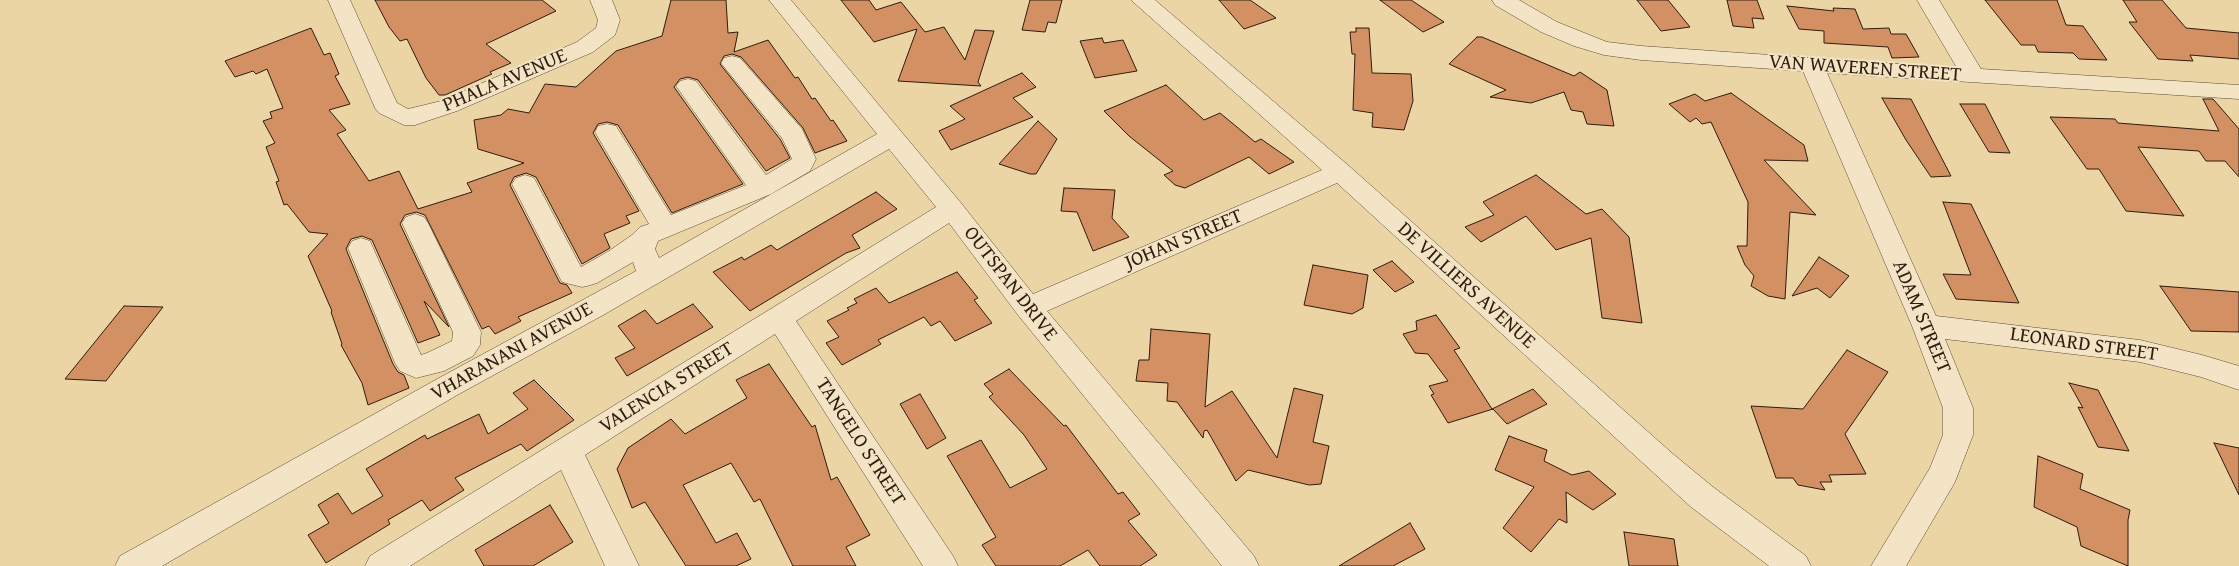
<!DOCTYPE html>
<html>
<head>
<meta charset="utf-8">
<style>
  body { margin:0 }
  canvas { display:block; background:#ebd5a5 }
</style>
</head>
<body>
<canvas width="2239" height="566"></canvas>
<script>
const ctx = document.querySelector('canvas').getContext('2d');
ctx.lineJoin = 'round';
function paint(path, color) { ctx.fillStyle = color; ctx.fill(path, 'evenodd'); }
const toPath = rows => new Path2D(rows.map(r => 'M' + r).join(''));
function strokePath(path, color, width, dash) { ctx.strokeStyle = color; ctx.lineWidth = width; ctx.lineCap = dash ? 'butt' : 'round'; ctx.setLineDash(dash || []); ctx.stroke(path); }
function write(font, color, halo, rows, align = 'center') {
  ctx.font = font + ' "Gentium Book Plus",serif'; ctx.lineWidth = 4; ctx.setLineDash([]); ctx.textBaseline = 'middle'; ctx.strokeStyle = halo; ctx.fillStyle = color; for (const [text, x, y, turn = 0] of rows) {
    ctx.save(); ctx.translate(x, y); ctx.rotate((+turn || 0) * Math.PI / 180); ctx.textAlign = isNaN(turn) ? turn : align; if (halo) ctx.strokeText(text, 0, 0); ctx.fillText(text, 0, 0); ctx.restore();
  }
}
const building = toPath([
  [375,0,542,0,556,11,486,44,511,63,490,72,492,74,445,95,439,95,426,78,407,39,400,41,389,27,375,0],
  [671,0,726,0,728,33,738,32,734,52,768,40,795,78,798,77,812,99,815,98,831,121,833,120,847,141,815,153,803,128,741,57,732,54,724,56,720,64,780,139,790,158,766,171,698,80,688,77,680,79,674,87,743,184,672,213,618,125,607,122,598,124,593,133,639,211,626,216,630,223,604,234,610,248,582,264,536,177,526,173,514,177,510,185,560,283,567,285,572,293,518,317,521,321,495,334,489,326,482,329,425,215,416,212,405,215,400,224,449,327,424,301,440,335,418,343,372,240,362,236,351,239,346,249,393,364,398,372,404,375,409,388,368,405,362,383,341,345,342,344,331,312,332,311,308,256,328,234,309,232,287,204,284,205,276,182,279,181,266,147,275,143,263,121,272,118,270,112,283,108,267,69,256,74,253,71,235,77,225,61,311,28,324,55,330,53,339,74,335,76,350,104,329,110,346,130,337,134,369,181,399,171,418,209,472,192,467,183,524,163,478,149,474,120,501,115,508,109,529,113,545,84,576,87,616,51,662,36,671,0],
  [841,0,869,0,876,10,901,2,925,32,944,27,965,60,975,30,994,31,978,82,981,86,898,81,917,29,874,42,841,0],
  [1030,0,1062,0,1056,23,1048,22,1045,32,1022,30,1030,0],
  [1219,0,1250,0,1276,18,1244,29,1219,0],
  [1380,0,1411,0,1444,22,1423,32,1380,0],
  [1637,0,1668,0,1690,27,1661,31,1637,0],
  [1727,0,1757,0,1764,19,1752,18,1754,28,1733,26,1727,0],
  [1985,0,2057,0,2066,25,2083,26,2107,60,2079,59,2073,53,2038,52,2035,45,2021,45,1985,0],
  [2123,0,2162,0,2186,28,2239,33,2239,59,2190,55,2193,61,2158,59,2129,22,2137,22,2123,0],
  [1787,6,1834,11,1833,8,1855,9,1863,29,1889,28,1891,34,1906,34,1919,57,1892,58,1888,47,1824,43,1824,31,1799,29,1787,6],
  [1356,28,1369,28,1372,73,1411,74,1413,101,1404,130,1372,127,1373,113,1353,110,1355,54,1352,54,1350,32,1356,32,1356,28],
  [1477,37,1482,37,1574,76,1580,72,1607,90,1614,126,1587,124,1583,112,1571,110,1564,92,1531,103,1490,97,1506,90,1449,64,1477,37],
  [1102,38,1104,43,1123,40,1137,71,1095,78,1080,41,1102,38],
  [1022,73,1036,87,1013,98,1033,117,951,150,939,131,965,119,950,106,1022,73],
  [1166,85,1204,120,1220,113,1255,142,1261,139,1294,162,1269,174,1249,157,1185,188,1175,185,1164,175,1173,171,1129,136,1104,111,1166,85],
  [1731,93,1804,145,1808,161,1764,160,1816,215,1790,212,1785,299,1768,296,1751,286,1754,276,1745,265,1737,246,1747,246,1748,202,1711,122,1702,124,1696,118,1690,122,1669,104,1695,94,1705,101,1731,93],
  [1882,98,1911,99,1951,176,1931,177,1906,140,1882,98],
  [2203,99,2213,99,2239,129,2239,177,2225,161,2206,161,2199,151,2138,147,2184,216,2126,211,2099,169,2087,169,2050,117,2115,119,2118,123,2219,131,2203,99],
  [1960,104,1985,104,2010,153,1989,152,1960,104],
  [1038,121,1057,139,1036,174,1030,174,999,164,1038,121],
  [1536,175,1586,214,1602,209,1629,237,1642,323,1602,318,1591,238,1556,250,1526,216,1481,242,1465,227,1494,215,1483,202,1536,175],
  [1064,188,1115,190,1112,218,1129,237,1093,251,1077,212,1061,211,1064,188],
  [876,192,897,209,852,235,860,248,846,253,750,311,713,272,742,257,744,260,771,245,777,250,876,192],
  [1943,202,1971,204,2019,303,1956,299,1943,274,1971,275,1943,202],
  [1819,257,1849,276,1830,298,1817,288,1792,296,1819,257],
  [1392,261,1414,282,1395,292,1373,270,1392,261],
  [1313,265,1368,275,1363,308,1352,314,1304,305,1313,265],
  [957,272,978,298,974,300,992,323,955,341,940,321,931,326,924,317,878,340,881,344,842,365,826,343,839,337,827,321,849,310,847,308,857,303,854,299,876,288,889,303,957,272],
  [2160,286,2239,292,2239,332,2191,331,2160,286],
  [693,304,713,327,627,376,615,358,635,348,618,326,645,310,657,324,693,304],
  [124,306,163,307,106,381,65,379,124,306],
  [1436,315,1460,348,1454,350,1492,409,1533,389,1547,404,1507,424,1493,409,1448,423,1431,395,1434,394,1429,386,1448,381,1428,354,1415,353,1403,334,1417,330,1416,321,1436,315],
  [1151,329,1210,334,1205,407,1232,391,1277,458,1294,388,1323,395,1313,442,1329,446,1321,484,1309,485,1248,470,1236,481,1207,430,1204,431,1203,438,1177,402,1167,401,1168,383,1136,381,1139,360,1149,360,1151,329],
  [1847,350,1888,372,1845,434,1866,474,1829,475,1832,482,1820,482,1825,490,1798,485,1793,478,1776,478,1751,406,1803,409,1847,350],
  [769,364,812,427,815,425,831,480,837,477,870,535,846,547,856,566,793,566,760,499,754,502,731,463,683,485,716,543,737,533,751,559,736,566,686,566,645,502,632,508,617,469,628,448,671,419,685,434,747,398,736,380,769,364],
  [1009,369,1064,426,1066,425,1118,494,1123,492,1140,514,1128,521,1157,555,1140,566,1100,566,1088,550,1060,566,996,566,982,545,996,537,947,456,981,440,1010,488,1047,469,1024,435,989,397,993,394,984,384,1009,369],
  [534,380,574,420,527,451,521,444,455,478,464,490,430,511,422,500,388,520,390,524,326,563,308,535,329,523,318,505,338,493,352,514,383,496,366,469,425,435,427,439,479,414,488,434,528,409,513,393,534,380],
  [2069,383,2098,390,2129,451,2098,447,2078,407,2083,408,2069,383],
  [920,394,946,438,927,449,900,404,920,394],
  [1509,436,1547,450,1544,461,1572,475,1589,471,1616,494,1593,510,1566,492,1567,523,1559,519,1531,552,1503,528,1534,487,1495,470,1509,436],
  [2214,443,2239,448,2239,495,2214,443],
  [2038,456,2083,474,2080,489,2130,510,2128,520,2128,566,2081,546,2077,527,2034,507,2038,456],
  [550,505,573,542,533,566,484,566,475,550,550,505],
  [1410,523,1425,549,1393,566,1339,566,1410,523],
  [1624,532,1674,539,1678,566,1629,566,1624,532]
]);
const minor = toPath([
  [328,0,350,0,397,103,408,109,441,101,577,42,596,28,598,20,590,0,612,0,620,20,615,35,593,52,457,111,415,125,404,125,379,113,375,108,328,0],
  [769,0,791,0,961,203,1033,294,1322,170,1131,0,1155,0,1349,166,1673,454,1713,487,1806,556,1811,566,1769,566,1691,507,1337,183,1047,311,1254,556,1259,566,1222,566,1018,315,949,223,796,321,953,556,958,566,923,566,775,334,585,455,639,566,605,566,561,470,410,566,365,566,370,556,936,207,889,149,605,314,459,394,162,566,115,566,120,556,439,378,636,271,633,262,597,283,587,286,582,287,562,282,512,184,516,178,525,175,534,178,581,267,609,251,632,235,640,227,649,224,595,132,598,126,607,124,616,126,671,215,746,185,676,86,680,81,688,79,696,81,766,175,792,159,782,138,721,63,724,58,732,56,740,58,802,129,816,159,810,171,771,194,658,241,655,249,659,258,877,134,769,0],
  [1492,0,1519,0,1557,22,1607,42,1641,46,1957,68,1917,0,1939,0,1981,69,2239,85,2239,99,1827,73,1936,316,2140,340,2202,355,2239,366,2239,390,2201,377,2140,362,1945,339,1973,408,1973,435,1955,482,1906,566,1871,566,1930,468,1943,435,1943,408,1912,326,1803,71,1641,60,1604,55,1574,46,1541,32,1495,5,1492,0],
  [415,214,424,217,428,223,481,332,480,345,473,356,444,371,416,378,400,371,395,363,348,248,352,241,361,238,370,241,421,355,427,353,452,341,453,332,402,223,406,217,415,214]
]);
const streetNames = [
  ["VAN WAVEREN STREET",1865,69,4],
  ["PHALA AVENUE",505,81,-23],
  ["JOHAN STREET",1184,240,-23],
  ["OUTSPAN DRIVE",1010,284,52],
  ["DE VILLIERS AVENUE",1466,286,42],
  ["ADAM STREET",1921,317,67],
  ["LEONARD STREET",2084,345,8],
  ["VHARANANI AVENUE",512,352,-29],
  ["VALENCIA STREET",667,388,-32],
  ["TANGELO STREET",860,442,57]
];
paint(building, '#d39163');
strokePath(building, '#2e1c0e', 1);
strokePath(minor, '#5d4a34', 1);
paint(minor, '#f2e4c4');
write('20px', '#2e1c0e', '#f2e4c4', streetNames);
</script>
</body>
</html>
